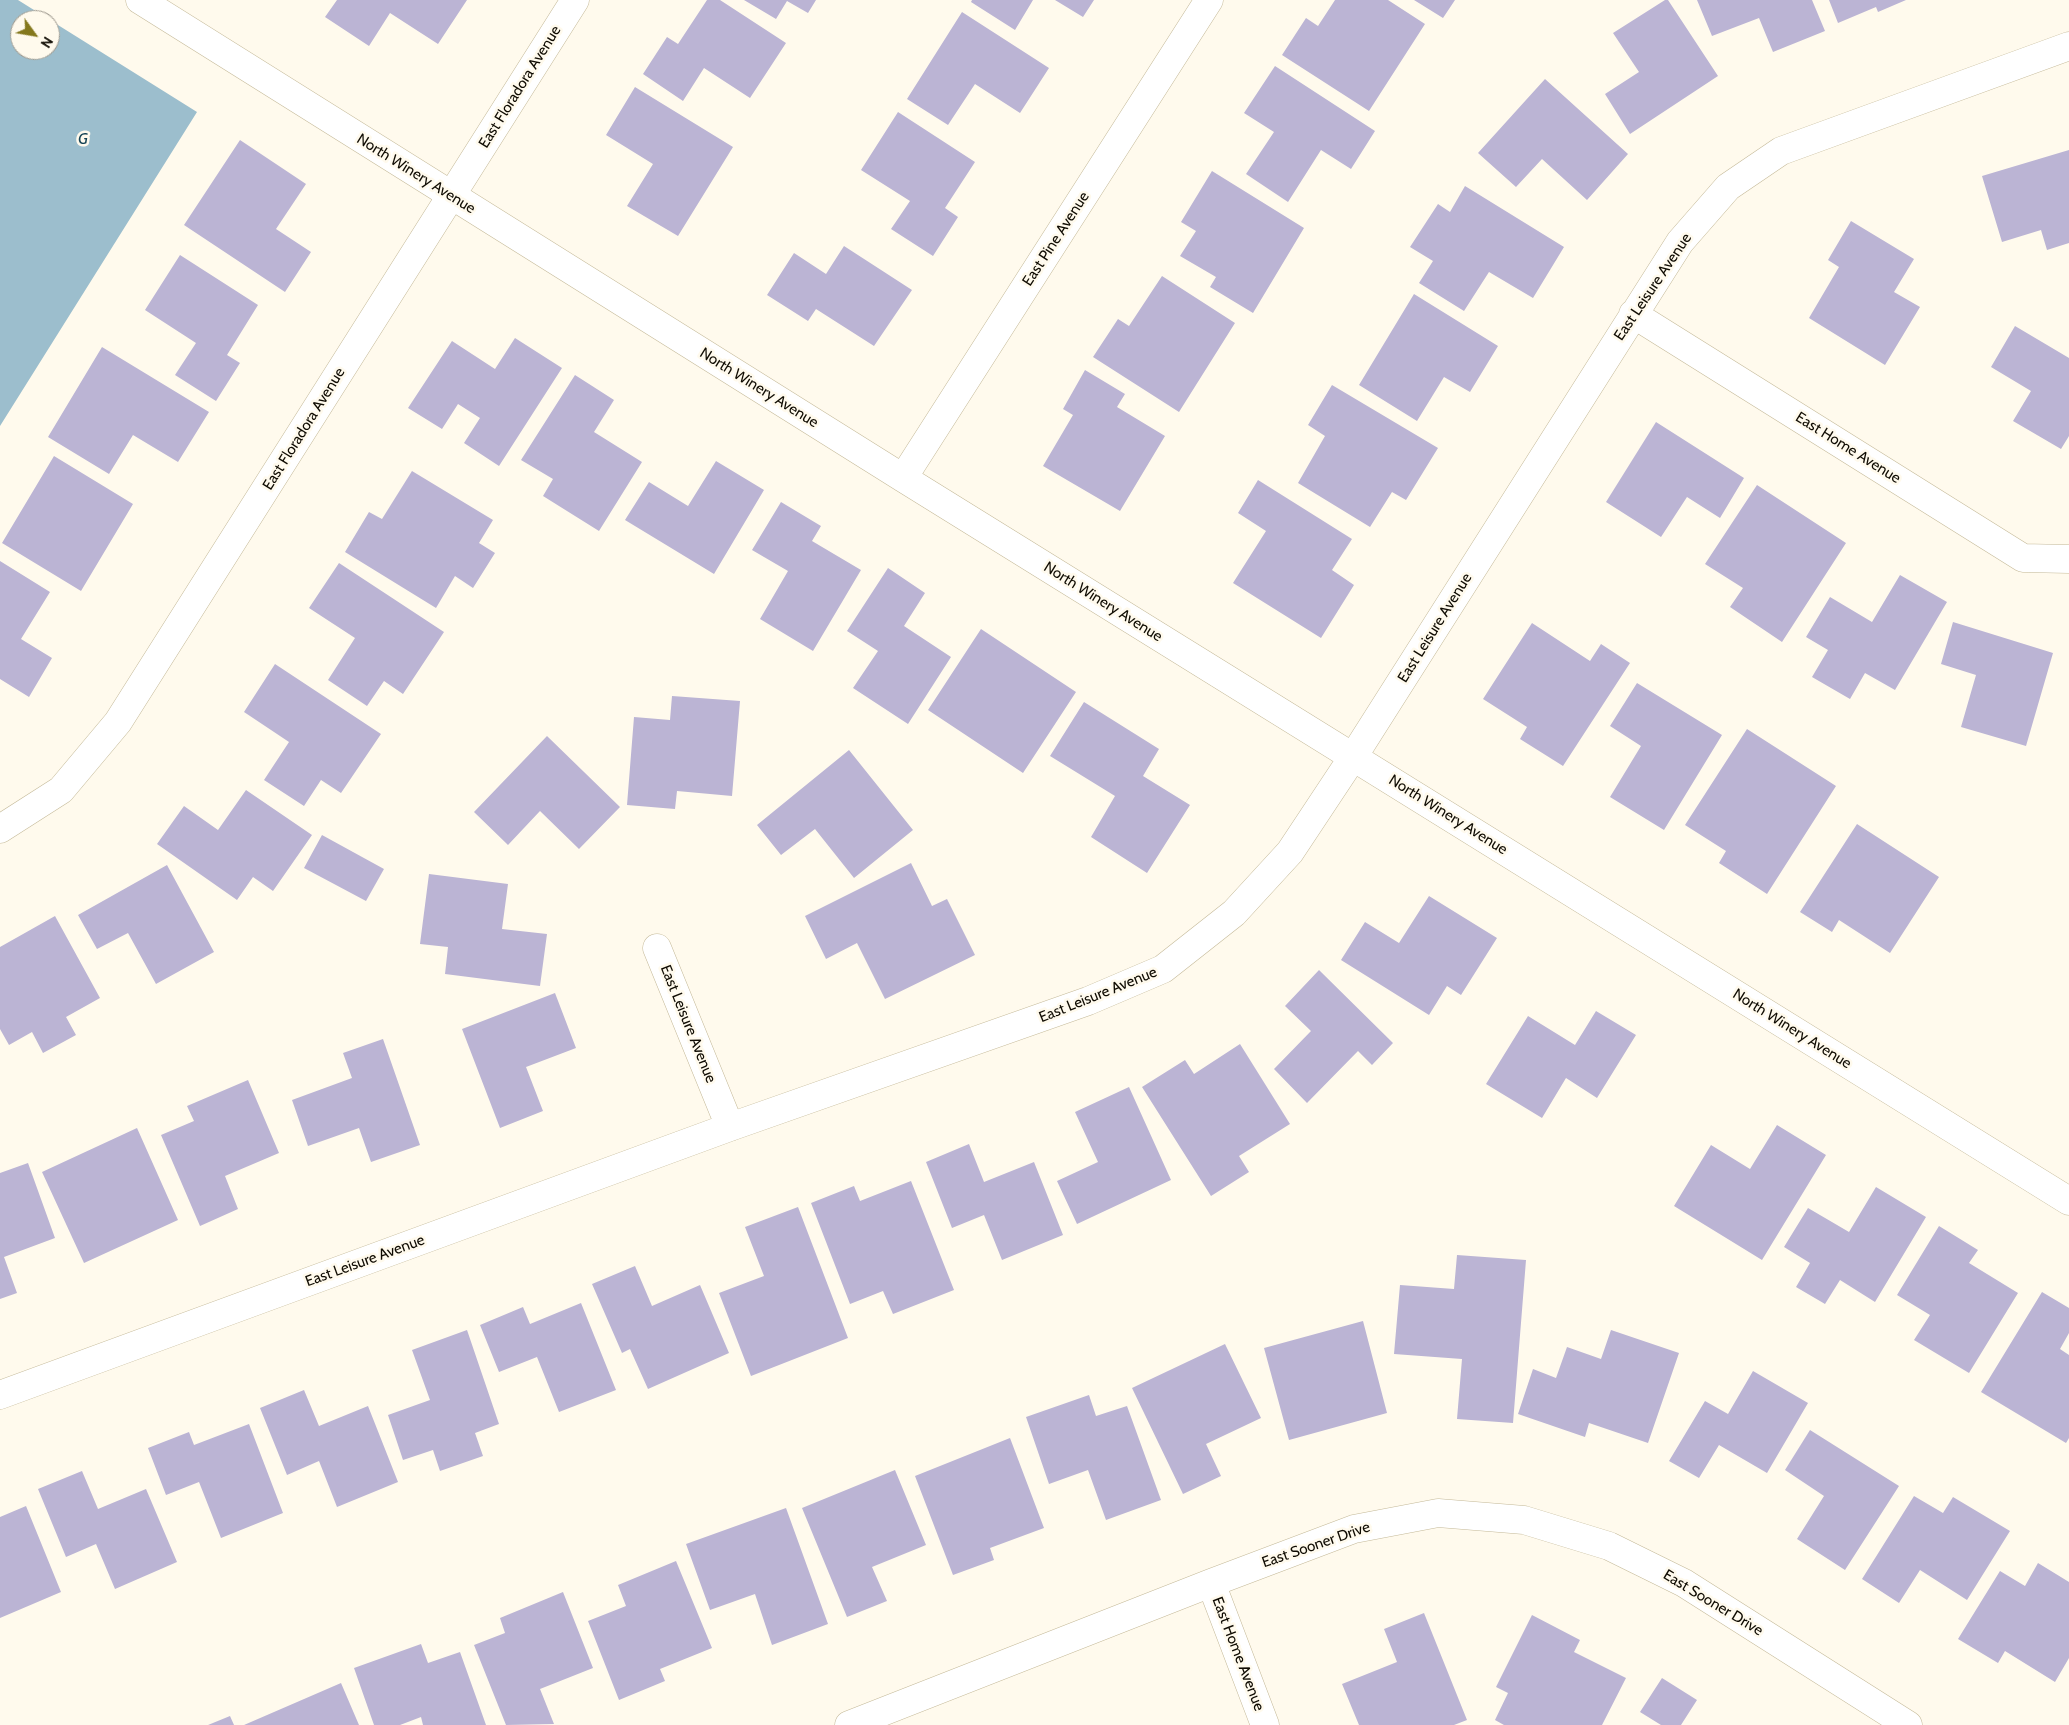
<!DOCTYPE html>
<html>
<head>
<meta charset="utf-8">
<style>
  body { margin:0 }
  #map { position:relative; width:2069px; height:1725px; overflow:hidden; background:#fffaed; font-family:Cabin,sans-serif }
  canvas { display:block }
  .north { position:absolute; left:10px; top:10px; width:50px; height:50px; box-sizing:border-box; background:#fffaed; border:1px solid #9f9a8f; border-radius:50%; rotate:122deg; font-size:14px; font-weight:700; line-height:20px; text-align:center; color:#0f0b02 }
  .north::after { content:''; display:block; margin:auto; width:18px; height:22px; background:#84781d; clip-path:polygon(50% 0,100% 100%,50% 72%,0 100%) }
</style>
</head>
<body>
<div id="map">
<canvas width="2069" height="1725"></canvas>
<div class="north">N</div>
</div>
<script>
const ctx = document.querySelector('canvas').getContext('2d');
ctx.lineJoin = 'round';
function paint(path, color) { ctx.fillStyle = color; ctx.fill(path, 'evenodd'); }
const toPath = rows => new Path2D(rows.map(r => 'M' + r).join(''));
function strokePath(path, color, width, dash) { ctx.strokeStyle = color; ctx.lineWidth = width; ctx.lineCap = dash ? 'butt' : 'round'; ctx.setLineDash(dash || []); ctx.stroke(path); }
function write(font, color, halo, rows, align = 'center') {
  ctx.font = font + ' Cabin,sans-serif'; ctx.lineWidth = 5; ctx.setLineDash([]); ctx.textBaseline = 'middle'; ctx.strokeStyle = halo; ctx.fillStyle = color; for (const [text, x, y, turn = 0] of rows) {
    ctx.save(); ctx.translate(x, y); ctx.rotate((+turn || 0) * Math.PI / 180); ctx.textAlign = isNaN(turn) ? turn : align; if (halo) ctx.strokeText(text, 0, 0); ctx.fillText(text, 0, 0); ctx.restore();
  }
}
const water = toPath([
  [0,0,18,0,197,112,0,426],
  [20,20,50,20,50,50,20,50]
]);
const building = toPath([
  [337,0,467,0,438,44,390,13,369,46,325,17],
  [707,0,720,0,786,43,750,98,704,68,683,101,643,74,667,37,678,44],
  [744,0,816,0,808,13,787,1,776,19],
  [972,0,1033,0,1015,30,971,2],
  [1055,0,1094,0,1083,17],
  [1335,0,1388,0,1425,24,1369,111,1282,55,1306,18,1318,26],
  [1414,0,1455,0,1443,18],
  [1665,0,1668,0,1718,76,1630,134,1605,94,1639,72,1613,33],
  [1697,0,1812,0,1825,31,1773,52,1759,18,1712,36],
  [1829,0,1906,0,1878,12,1876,7,1838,23],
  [962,12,1049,68,1020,113,975,84,948,125,907,99],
  [1275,66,1375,131,1351,169,1321,150,1288,202,1246,174,1274,132,1244,113],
  [1545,79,1628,154,1587,200,1542,159,1516,187,1478,153],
  [635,87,733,147,678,236,627,206,653,164,606,135],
  [898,112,975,162,945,208,958,217,933,256,891,229,910,201,861,170],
  [240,140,306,184,276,229,311,252,285,292,184,225],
  [2069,150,2069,243,2047,250,2041,230,2002,242,1982,176],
  [1212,171,1304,228,1253,313,1210,287,1216,277,1180,256,1196,231,1181,222],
  [1465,186,1564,247,1533,298,1489,272,1464,311,1419,283,1433,261,1410,247,1438,204,1450,212],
  [1851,221,1914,259,1894,292,1920,307,1885,365,1809,318,1839,267,1828,260],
  [844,246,912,290,874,346,816,309,808,321,767,295,794,253,826,274],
  [180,255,258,305,227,355,240,363,216,401,175,375,196,343,145,310],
  [1162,276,1235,323,1179,412,1093,357,1118,319,1129,326],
  [1414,294,1498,346,1470,392,1444,377,1417,421,1359,385],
  [2015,326,2069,358,2069,436,2061,449,2013,421,2031,391,1991,367],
  [515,338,562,368,499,466,464,443,480,418,458,404,442,429,408,408,452,341,495,369],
  [102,347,209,412,178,462,133,435,109,474,48,437],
  [1085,370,1125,394,1117,407,1165,436,1120,511,1043,466,1073,415,1063,409],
  [575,375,614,400,594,432,642,462,599,531,543,496,553,479,521,460],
  [1332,385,1438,448,1406,500,1392,492,1370,527,1298,483,1325,436,1308,425],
  [1656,422,1744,478,1720,518,1687,497,1661,537,1606,502],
  [54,456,133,504,81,591,2,543],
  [716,461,764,490,714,574,625,520,649,482,688,506],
  [412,471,493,520,479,543,495,553,473,588,455,576,436,608,345,552,369,512,382,519],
  [1258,480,1352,539,1332,570,1354,585,1321,638,1233,583,1266,531,1238,513],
  [1757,485,1846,543,1782,642,1730,607,1743,588,1705,564],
  [781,502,821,526,812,541,861,570,813,651,760,619,788,571,752,550],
  [0,561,50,592,21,639,52,658,29,697,0,679],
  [339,563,444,632,403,694,384,681,367,706,328,680,355,638,309,608],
  [888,568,925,593,904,626,951,657,908,724,853,688,878,651,847,631],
  [1900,575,1947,602,1895,690,1865,673,1850,699,1812,677,1828,650,1806,637,1830,597,1872,622],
  [1953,622,2053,653,2026,746,1961,727,1976,675,1941,664],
  [1532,623,1590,661,1601,644,1630,663,1563,766,1520,739,1527,727,1483,699],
  [981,629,1076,692,1023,773,928,710],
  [275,664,381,734,341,793,321,780,304,806,264,780,289,742,244,712],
  [1637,683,1722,735,1664,830,1610,797,1641,746,1610,726],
  [672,696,740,701,732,796,677,791,675,809,627,805,634,717,670,720],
  [1084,702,1159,749,1143,776,1190,805,1147,873,1091,837,1115,796,1050,756],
  [1747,729,1836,786,1767,894,1719,863,1726,851,1685,825],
  [547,736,620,807,579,849,540,811,508,845,474,812],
  [849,750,913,830,854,878,815,829,781,855,757,825],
  [246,790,312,835,273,891,253,877,237,900,157,844,184,806,218,830],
  [1857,824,1939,877,1890,953,1839,920,1832,932,1800,912],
  [322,835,384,869,366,901,304,868],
  [911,863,932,906,947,899,975,955,885,999,857,943,826,959,805,916],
  [167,865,214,952,156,984,128,933,97,949,78,915],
  [429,874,508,884,502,929,547,934,540,986,445,974,448,947,420,944],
  [1429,896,1497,938,1461,995,1447,986,1429,1015,1341,960,1365,922,1399,943],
  [55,916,100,998,66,1017,76,1035,43,1053,32,1032,9,1045,0,1029,0,947],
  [1319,970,1393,1043,1372,1065,1358,1051,1307,1103,1274,1069,1311,1031,1285,1006],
  [555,993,576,1048,526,1067,543,1111,500,1128,462,1029],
  [1596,1011,1636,1035,1597,1098,1566,1078,1542,1118,1486,1084,1528,1016,1575,1045],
  [383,1039,420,1145,371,1162,359,1128,308,1146,292,1100,352,1078,343,1053],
  [1240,1044,1290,1124,1239,1156,1249,1172,1211,1196,1142,1087,1185,1060,1194,1074],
  [248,1080,279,1153,225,1176,238,1209,200,1226,161,1135,194,1121,187,1106],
  [1129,1087,1171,1180,1077,1224,1057,1181,1098,1162,1075,1112],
  [1777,1125,1826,1155,1762,1260,1674,1206,1711,1145,1750,1169],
  [137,1128,178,1220,84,1263,42,1172],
  [969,1144,984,1182,1034,1162,1063,1235,1002,1260,984,1215,952,1228,926,1162],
  [28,1163,55,1238,4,1257,17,1293,0,1299,0,1173],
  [911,1181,954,1290,893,1314,883,1291,850,1304,811,1203,854,1186,860,1201],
  [1876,1187,1926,1217,1875,1302,1840,1280,1825,1304,1796,1287,1810,1263,1784,1247,1808,1208,1849,1232],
  [798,1207,848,1338,751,1376,719,1293,764,1276,745,1227],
  [1939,1226,1978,1250,1969,1263,2018,1293,1969,1373,1914,1340,1930,1315,1897,1295],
  [1457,1255,1526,1260,1513,1423,1457,1419,1462,1359,1394,1354,1400,1285,1454,1289],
  [635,1266,652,1306,700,1285,729,1353,648,1389,630,1349,622,1353,592,1284],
  [2042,1292,2069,1308,2069,1333,2060,1349,2069,1355,2069,1438,2066,1443,1981,1392],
  [581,1303,616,1390,559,1412,537,1357,499,1372,480,1325,523,1307,530,1324],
  [1363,1321,1387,1413,1289,1440,1264,1348],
  [467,1330,499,1424,475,1433,483,1456,440,1471,433,1450,403,1460,388,1415,430,1400,412,1350],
  [1611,1330,1679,1353,1648,1443,1589,1423,1585,1437,1518,1414,1533,1369,1556,1378,1567,1347,1601,1359],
  [1225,1344,1261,1418,1206,1444,1221,1476,1183,1494,1132,1388],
  [1753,1371,1808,1403,1767,1473,1719,1445,1699,1478,1669,1461,1705,1401,1728,1414],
  [304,1390,319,1426,368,1406,398,1482,337,1507,319,1461,287,1475,260,1408],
  [1089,1395,1096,1416,1127,1406,1161,1500,1106,1520,1088,1470,1049,1484,1026,1417],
  [249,1424,283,1513,221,1538,199,1482,166,1495,148,1448,189,1432,194,1445],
  [1810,1430,1899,1486,1845,1570,1797,1539,1824,1496,1785,1470],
  [1010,1438,1044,1528,990,1548,994,1560,953,1575,915,1476],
  [895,1470,926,1545,872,1567,887,1601,847,1617,802,1508],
  [82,1471,98,1509,146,1489,177,1562,115,1589,96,1544,66,1557,38,1489],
  [1914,1496,1943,1513,1953,1497,2010,1531,1967,1600,1920,1570,1899,1603,1862,1579],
  [26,1506,61,1592,0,1618,0,1517],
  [786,1508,828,1624,772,1645,755,1594,710,1610,686,1544],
  [676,1561,712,1648,660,1669,665,1681,619,1700,588,1621,626,1606,618,1585],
  [2038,1563,2069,1582,2069,1658,2055,1682,2005,1651,1998,1663,1958,1639,2000,1571,2025,1586],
  [563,1592,593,1668,540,1689,554,1724,506,1725,474,1645,505,1633,500,1618],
  [1424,1613,1467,1720,1454,1725,1359,1725,1342,1684,1397,1662,1384,1629],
  [1532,1615,1580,1640,1574,1652,1626,1678,1602,1725,1504,1725,1495,1720,1508,1693,1496,1687],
  [421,1644,428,1663,460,1652,486,1725,423,1725,421,1717,400,1725,374,1725,354,1668],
  [1662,1678,1697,1700,1681,1725,1661,1725,1640,1712],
  [341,1683,359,1725,244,1725],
  [230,1716,234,1725,208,1725]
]);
const minor = toPath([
  [140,0,903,478,2069,1201],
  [1633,314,2023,558,2069,559],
  [903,478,1209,0],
  [0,829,61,790,118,722,575,0],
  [657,948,730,1127],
  [0,1395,730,1127,1088,1001,1163,969,1234,913,1290,852,1353,757,1680,242,1728,187,1781,151,2069,46],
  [1211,1583,1265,1725],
  [849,1725,1211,1583,1354,1529,1438,1513,1524,1520,1609,1546,1684,1583,1908,1725]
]);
const streetNames = [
  ["East Floradora Avenue",520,87,-58],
  ["North Winery Avenue",416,174,32],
  ["East Pine Avenue",1056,239,-57],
  ["East Leisure Avenue",1653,287,-56],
  ["North Winery Avenue",759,388,32],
  ["East Floradora Avenue",304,429,-58],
  ["East Home Avenue",1848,448,32],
  ["North Winery Avenue",1103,602,32],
  ["East Leisure Avenue",1435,628,-58],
  ["North Winery Avenue",1448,815,32],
  ["East Leisure Avenue",1098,995,-22],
  ["East Leisure Avenue",688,1024,68],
  ["North Winery Avenue",1792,1029,32],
  ["East Leisure Avenue",365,1261,-20],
  ["East Sooner Drive",1316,1545,-19],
  ["East Sooner Drive",1713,1603,31],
  ["East Home Avenue",1238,1654,69]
];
const waterNames = [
  ["G",83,139]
];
paint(water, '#9cbecd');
paint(building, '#bbb4d4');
strokePath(minor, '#c4b998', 29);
strokePath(minor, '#fff', 28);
write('15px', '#0f0b02', '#fffaed', streetNames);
write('italic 16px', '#154355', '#fffaed', waterNames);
</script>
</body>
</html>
